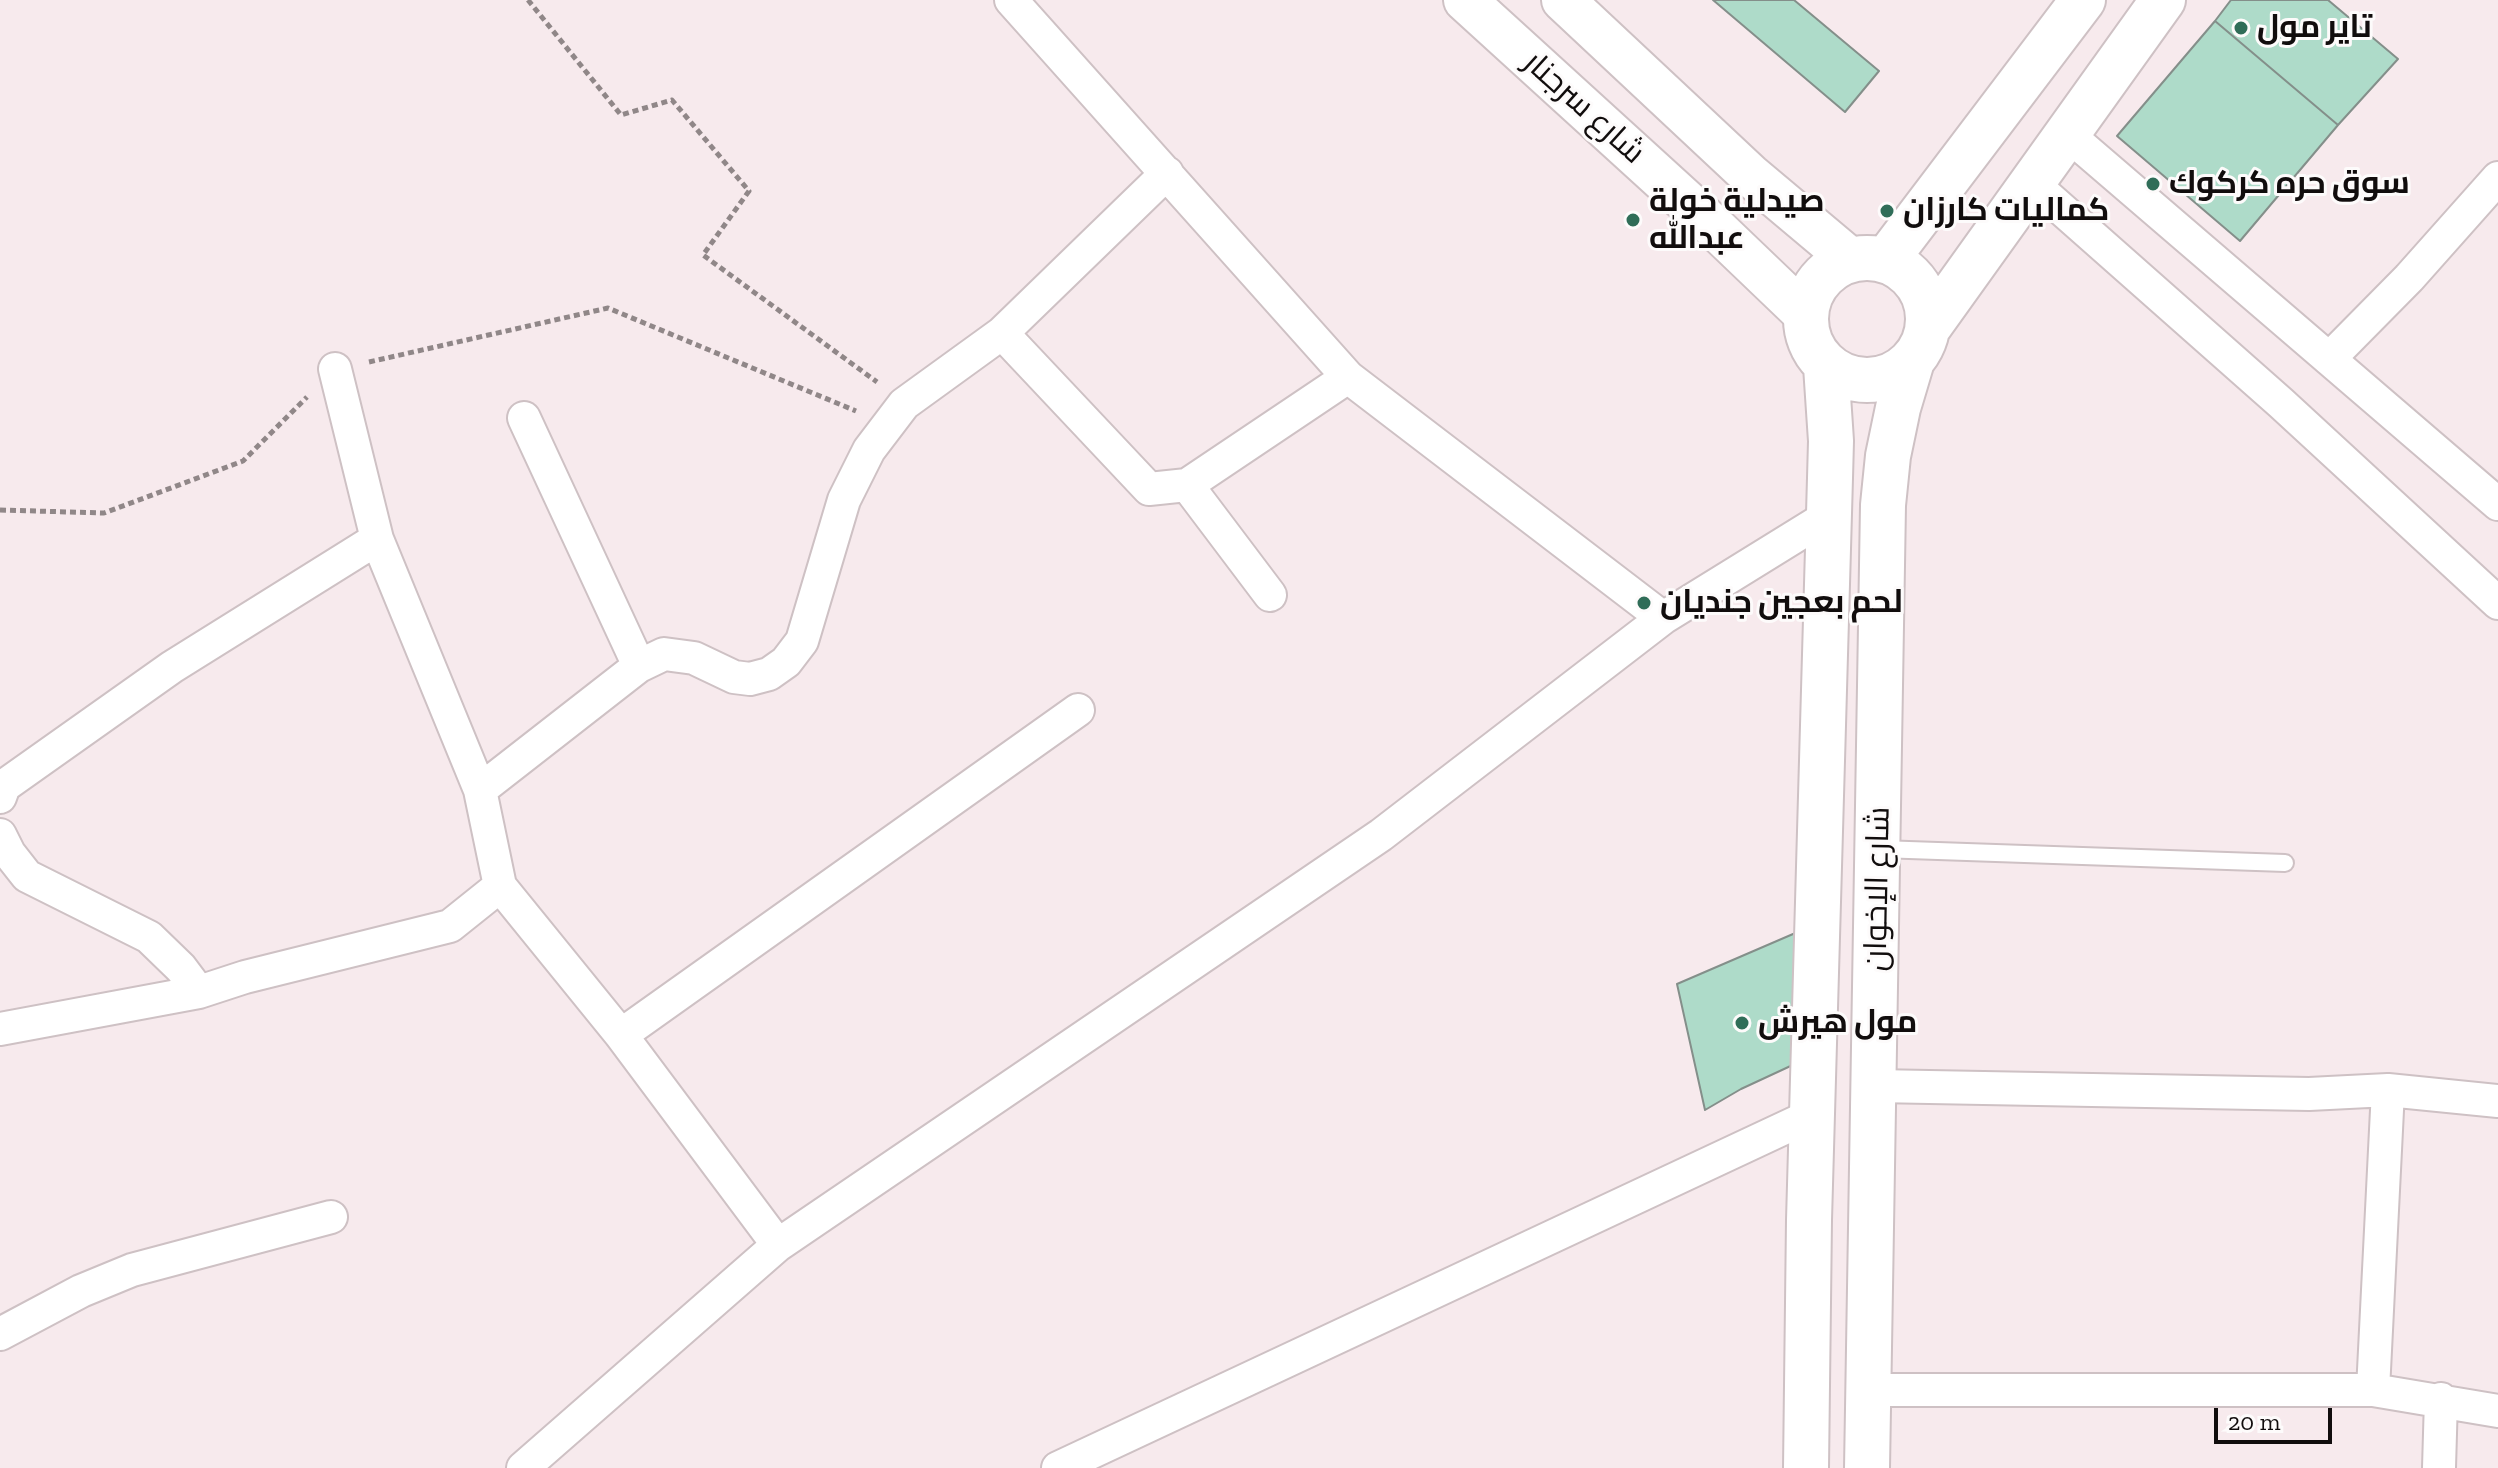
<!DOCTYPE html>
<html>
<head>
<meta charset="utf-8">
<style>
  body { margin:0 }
  #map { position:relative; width:2498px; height:1468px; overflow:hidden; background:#f7eaed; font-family:"Zilla Slab",serif }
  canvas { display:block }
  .scale { position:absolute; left:2214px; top:1408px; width:118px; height:36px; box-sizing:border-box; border:4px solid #110d0d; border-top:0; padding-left:10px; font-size:24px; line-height:28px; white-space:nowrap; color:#110d0d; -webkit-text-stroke:6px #fdfbfb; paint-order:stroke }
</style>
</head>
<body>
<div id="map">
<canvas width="2498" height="1468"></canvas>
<div class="scale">20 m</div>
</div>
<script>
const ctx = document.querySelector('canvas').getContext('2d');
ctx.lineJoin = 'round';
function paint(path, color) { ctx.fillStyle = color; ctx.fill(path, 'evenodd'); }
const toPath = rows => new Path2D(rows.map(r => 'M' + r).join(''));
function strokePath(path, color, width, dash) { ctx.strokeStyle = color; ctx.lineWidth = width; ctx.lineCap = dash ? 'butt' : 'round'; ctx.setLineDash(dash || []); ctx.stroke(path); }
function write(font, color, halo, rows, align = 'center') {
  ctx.font = font + ' "Zilla Slab",Cairo,serif'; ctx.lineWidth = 6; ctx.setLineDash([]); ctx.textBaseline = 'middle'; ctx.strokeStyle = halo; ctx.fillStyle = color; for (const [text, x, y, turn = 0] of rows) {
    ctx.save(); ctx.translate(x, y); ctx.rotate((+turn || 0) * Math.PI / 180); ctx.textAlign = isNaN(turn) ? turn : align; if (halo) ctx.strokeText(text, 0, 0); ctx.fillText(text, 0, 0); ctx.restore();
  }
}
const building = toPath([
  [1713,0,1794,0,1879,71,1845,112,1713,0],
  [2231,0,2328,0,2398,59,2338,125,2215,21,2231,0],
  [2215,21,2338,125,2240,241,2117,136,2215,21],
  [1800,931,1797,1063,1741,1089,1705,1110,1677,984,1800,931]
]);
const path = toPath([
  [528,0,621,115,672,100,749,191,703,255,877,382],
  [369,362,608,308,856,411],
  [0,510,104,513,243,461,307,397]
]);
const service = toPath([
  [1880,849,2285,863]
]);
const minor = toPath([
  [1011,0,1348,377,1663,618],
  [2066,133,2498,504],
  [2031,182,2281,403,2498,603],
  [1002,333,1149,489,1187,485,1348,377],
  [2329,359,2409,278,2498,178],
  [335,369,377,539,480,790,500,886,621,1035,778,1245],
  [524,418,639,666],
  [1187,485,1270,595],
  [480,790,639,666,664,654,694,658,734,677,750,679,769,674,786,662,802,641,844,500,869,450,904,404,1002,333,1167,173],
  [0,797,4,786,172,667,377,539],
  [0,835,9,853,27,876,149,937,181,968,199,992],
  [0,1029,199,992,245,977,450,926,500,886],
  [621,1035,1078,710],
  [1875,1086,2309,1094,2388,1090,2498,1101],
  [0,1334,81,1291,132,1270,331,1217],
  [1869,1390,2373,1390,2498,1411],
  [2373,1390,2388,1090],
  [523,1468,778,1245,1381,835,1663,618,1828,516],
  [1058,1468,1812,1115],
  [2439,1468,2441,1399]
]);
const tertiary = toPath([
  [1465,0,1711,224,1806,315],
  [1563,0,1750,175,1850,259]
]);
const secondary = toPath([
  '1806 319a61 61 0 1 1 122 0a61 61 0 1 1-122 0Z',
  [1886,260,2083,0],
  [1928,328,2163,0],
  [1806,1468,1809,1220,1830,478,1831,441,1826,366],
  [1867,1468,1883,505,1888,456,1898,408,1912,361]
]);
const markers = [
  [2241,28,8,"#306d58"],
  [2153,184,8,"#306d58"],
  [1887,211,8,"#306d58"],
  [1633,220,8,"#306d58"],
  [1644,603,8,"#306d58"],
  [1742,1023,8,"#306d58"]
];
const poiNames = [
  ["تاير مول",2257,28],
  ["سوق حره كركوك",2169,184],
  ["صيدلية خولة",1649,202],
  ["عبدالله",1649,239],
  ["كمالیات كارزان",1903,211],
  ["لحم بعجين جنديان",1660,603],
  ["مول هيرش",1758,1023]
];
const streetNames = [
  ["شارع سرجنار",1584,108,42],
  ["شارع الإخوان",1878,889,-89]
];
paint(building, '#aedbc9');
strokePath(building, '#848f8a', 2);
strokePath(service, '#cec1c4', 20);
strokePath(minor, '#cec1c4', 36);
strokePath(tertiary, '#cec1c4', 46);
strokePath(secondary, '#cec1c4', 48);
strokePath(path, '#908788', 5, [6, 4]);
strokePath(service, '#fff', 16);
strokePath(minor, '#fff', 32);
strokePath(tertiary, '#fff', 42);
strokePath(secondary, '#fff', 44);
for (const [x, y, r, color] of markers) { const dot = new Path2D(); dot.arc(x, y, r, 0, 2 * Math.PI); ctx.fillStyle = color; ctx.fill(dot); strokePath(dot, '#fdfbfb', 3); }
write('bold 32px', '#110d0d', '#fdfbfb', poiNames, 'left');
write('32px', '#110d0d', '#fdfbfb', streetNames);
</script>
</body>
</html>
